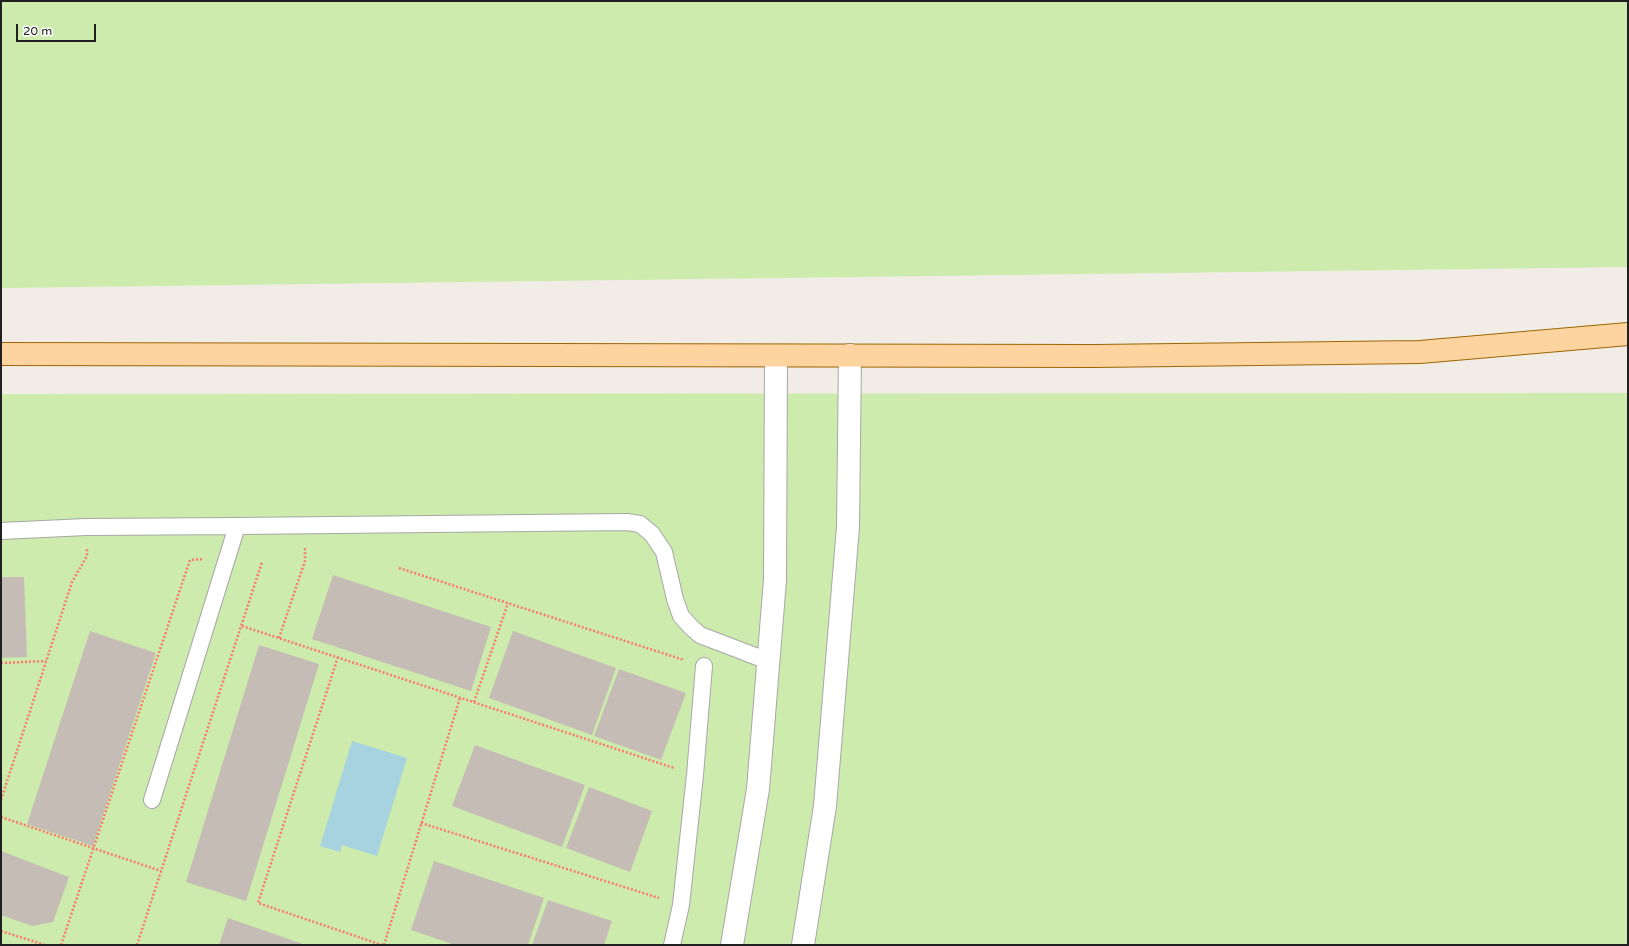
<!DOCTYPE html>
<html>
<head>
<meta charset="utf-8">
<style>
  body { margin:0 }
  #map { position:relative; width:1629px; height:946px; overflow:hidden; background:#f1ede6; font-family:"Varela Round",sans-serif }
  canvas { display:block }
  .frame { position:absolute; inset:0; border:2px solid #202020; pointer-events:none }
  .scale { position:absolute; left:16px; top:24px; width:80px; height:18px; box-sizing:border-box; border:2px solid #202020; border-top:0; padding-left:5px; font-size:12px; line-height:14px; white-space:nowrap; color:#202020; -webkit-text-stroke:3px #fff; paint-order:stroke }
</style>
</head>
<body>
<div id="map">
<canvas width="1629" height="946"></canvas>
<div class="frame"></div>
<div class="scale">20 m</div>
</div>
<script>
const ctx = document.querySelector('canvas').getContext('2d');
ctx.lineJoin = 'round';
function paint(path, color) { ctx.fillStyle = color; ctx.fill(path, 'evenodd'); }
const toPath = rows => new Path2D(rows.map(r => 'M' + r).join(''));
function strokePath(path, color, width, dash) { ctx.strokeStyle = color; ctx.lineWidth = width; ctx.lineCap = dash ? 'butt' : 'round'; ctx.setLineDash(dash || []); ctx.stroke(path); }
const grass = toPath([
  [1,1,1628,1,1628,267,1,288],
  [1628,393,1628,945,1,945,1,394]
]);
const water = toPath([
  [352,741,407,758,377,856,342,845,340,852,320,846]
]);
const building = toPath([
  [333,575,491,627,471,691,312,639],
  [1,577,24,577,27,657,1,658],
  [90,631,156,653,93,846,27,824],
  [513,631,616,668,592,735,489,698],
  [259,645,319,664,246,901,186,882],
  [619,669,686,693,661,760,594,736],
  [475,745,585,785,562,847,452,806],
  [589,787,652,811,630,872,566,848],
  [1,851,69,877,53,922,32,926,1,915],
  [434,861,544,898,528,945,455,945,411,930],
  [548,900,612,921,604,945,532,945],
  [228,918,306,945,219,945]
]);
const path = toPath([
  [399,568,684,660],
  [242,626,674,768],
  [279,638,305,561,305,547],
  [338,657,258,903,382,945],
  [1,663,46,661],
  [474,702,508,603],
  [1,800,72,582,87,556,87,548],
  [1,817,161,871],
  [421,823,659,898],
  [1,931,45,945],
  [61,945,190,560,204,559],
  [137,945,262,562],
  [384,945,460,698]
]);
const service = toPath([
  [1,531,86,527,237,526,627,522,640,524,652,534,664,552,675,599,681,616,691,627,700,635,768,661],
  [152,800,237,526],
  [672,945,681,905,695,775,704,666]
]);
const minor = toPath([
  [732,945,758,789,775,580,776,356],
  [803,945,825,806,848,527,850,355]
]);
const primary = toPath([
  [1,354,1095,356,1420,352,1628,334]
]);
paint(grass, '#ccebac');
paint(water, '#a6d3df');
paint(building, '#c5bdb5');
strokePath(service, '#a7a7a7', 18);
strokePath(minor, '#a7a7a7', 24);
strokePath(primary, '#9c6600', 24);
strokePath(path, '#fc796c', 2.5, [2, 2]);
strokePath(service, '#fff', 16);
strokePath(minor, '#fff', 22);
strokePath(primary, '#fdd39f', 22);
</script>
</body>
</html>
